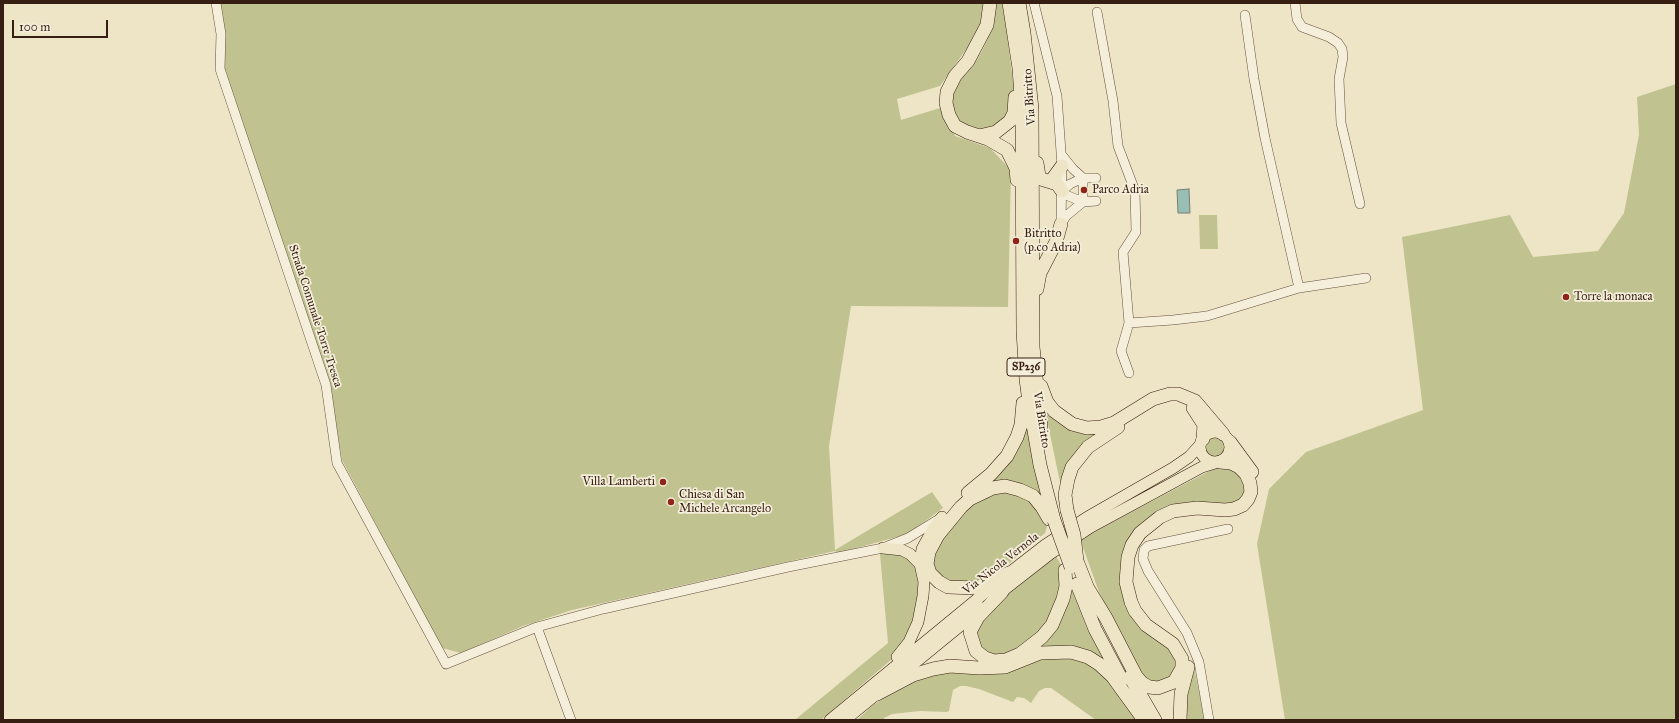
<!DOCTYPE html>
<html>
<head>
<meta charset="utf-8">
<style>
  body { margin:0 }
  #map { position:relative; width:1679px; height:723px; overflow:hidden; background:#eee5c6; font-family:"IM FELL Great Primer",serif }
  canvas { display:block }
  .frame { position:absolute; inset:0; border:4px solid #371e12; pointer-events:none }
  .scale { position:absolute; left:12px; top:20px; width:96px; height:18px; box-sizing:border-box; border:2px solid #371e12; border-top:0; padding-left:5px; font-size:12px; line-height:14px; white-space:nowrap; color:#371e12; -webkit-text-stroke:3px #f4eeda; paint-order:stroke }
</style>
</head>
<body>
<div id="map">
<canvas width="1679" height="723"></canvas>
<div class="frame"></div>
<div class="scale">100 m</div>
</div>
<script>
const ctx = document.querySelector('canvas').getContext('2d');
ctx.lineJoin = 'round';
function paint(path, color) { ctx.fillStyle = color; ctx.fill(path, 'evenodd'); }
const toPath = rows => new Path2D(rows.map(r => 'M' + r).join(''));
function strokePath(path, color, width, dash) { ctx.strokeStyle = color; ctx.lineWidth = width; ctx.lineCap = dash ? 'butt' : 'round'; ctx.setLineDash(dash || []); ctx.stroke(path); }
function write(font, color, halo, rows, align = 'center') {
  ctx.font = font + ' "IM FELL Great Primer",serif'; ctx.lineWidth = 3.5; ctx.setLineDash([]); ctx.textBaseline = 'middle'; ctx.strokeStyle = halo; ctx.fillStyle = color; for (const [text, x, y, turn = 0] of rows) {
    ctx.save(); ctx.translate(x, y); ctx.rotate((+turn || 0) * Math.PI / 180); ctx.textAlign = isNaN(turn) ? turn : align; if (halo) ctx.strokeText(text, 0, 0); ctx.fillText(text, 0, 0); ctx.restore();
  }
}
const green = toPath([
  [219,3,984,3,981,27,976,43,967,48,940,86,897,99,901,120,940,108,955,136,990,148,1011,170,1008,307,851,306,829,446,835,550,932,492,943,508,908,534,838,553,835,551,572,610,523,626,461,653,442,648,342,460,328,376,225,83],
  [996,3,1002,3,1005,20,1016,105,1004,127,967,132,951,108,952,96,957,83,973,66,982,51,992,30],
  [1676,84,1676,720,1285,720,1257,544,1269,489,1306,452,1423,410,1402,237,1510,215,1533,257,1598,251,1624,213,1639,135,1637,97],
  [1199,215,1217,215,1218,249,1200,249],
  [1047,413,1096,430,1098,436,1061,487,1046,415],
  [1027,423,1043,504,986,486],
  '1206 447a9 9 0 1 1 18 0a9 9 0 1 1-18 0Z',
  [1219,466,1238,471,1247,489,1238,504,1184,506,1134,539,1126,598,1177,654,1174,678,1147,684,1134,668,1099,592,1080,539],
  [1004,489,1033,503,1045,520,1047,527,1045,533,993,577,982,582,947,583,937,571,933,563,936,546,970,504],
  [892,552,903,553,915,563,922,596,916,622,892,659,821,720,797,720,796,719,888,643,880,554],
  [1056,556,1066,574,1054,620,1003,661,983,653,976,639,977,624,986,612],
  [1070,584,1077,597,1108,666,1038,649],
  [1089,658,1142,720,1096,720,1051,688,1045,688,1039,691,1031,703,1024,698,1017,697,1013,702,979,689,966,686,960,686,953,690,949,711,947,712,920,711,892,714,884,718,884,720,857,720,873,705,912,680,932,675,1030,659],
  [1192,658,1205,720,1182,720]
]);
const water = toPath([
  [1189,189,1190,213,1178,213,1177,190,1189,189]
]);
const minor = toPath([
  [216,3,221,34,220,69,326,385,337,463,446,664,537,627,603,609,788,567,883,548,908,538,939,519],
  [1034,3,1057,96,1062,166,1061,224],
  [1295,3,1297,19,1302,27,1329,37,1338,43,1342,49,1343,57,1339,79,1341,123,1360,204],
  [1097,12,1113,101,1118,146,1135,191,1136,232,1123,252,1129,323],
  [1061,154,1073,169,1083,178],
  [1062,191,1070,184,1083,178,1096,178],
  [1062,191,1066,195,1083,202,1096,201],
  [1083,202,1083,178],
  [1061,224,1066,216,1083,202],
  [1299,288,1366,278],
  [1129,373,1121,351,1129,323,1173,320,1207,316,1299,288,1265,138,1254,79,1245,15],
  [537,627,571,720],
  [1209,720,1199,662,1187,633,1148,571,1143,559,1144,550,1148,546,1228,529]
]);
const major = toPath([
  '1200 447a15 15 0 1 1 30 0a15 15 0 1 1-30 0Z',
  [883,548,902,550,910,554,920,564],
  [995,597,1050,554,1091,527,1202,467,1215,463],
  [897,657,909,642,918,622,923,596,924,582,920,564,922,549,933,529,942,517],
  [830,720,1009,573,1045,545,1086,518,1173,468,1189,457,1200,445],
  [845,720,982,608]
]);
const highway = toPath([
  [990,3,987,25,968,61,955,76,947,92,946,103,949,115,955,126,967,132,988,139,1007,150,1016,168,1017,180],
  [1009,3,1019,68,1022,110,1023,331,1026,379,1029,402,1040,465,1054,520],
  [1019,3,1024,33,1032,109,1033,347,1041,426],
  [979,136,996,132,1010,121,1014,113,1015,97],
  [1037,163,1039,176,1041,179,1057,184,1062,191],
  [1051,181,1062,166],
  [1037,289,1040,273,1056,242,1061,224],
  [1041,386,1047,402,1054,411,1072,424,1087,428,1101,427,1114,423,1153,399,1170,394,1178,394,1195,401,1223,434],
  [1193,408,1204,425,1203,439],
  [1230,442,1252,472],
  [968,493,991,474,1007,456,1017,437,1021,425,1023,403],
  [1067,510,1065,495,1068,479,1072,467,1088,447,1118,427],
  [1077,561,1090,594],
  [1009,573,977,588,948,587,939,582,930,573,927,564,929,552,938,535,961,507,970,499,993,488,1005,486,1020,490,1033,496,1042,507,1049,519],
  [1077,584,1095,629,1122,680],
  [1087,587,1106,618,1136,676,1142,683,1149,687,1158,688,1174,682,1182,668,1182,659,1173,644,1146,625,1135,611,1131,602,1126,582,1128,557,1132,545,1140,533,1160,517,1173,511,1197,508,1225,510,1234,509,1243,505,1248,499,1251,492,1250,483,1246,474,1239,467,1231,463,1220,462],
  [1002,592,978,617,970,632,976,651,985,658,994,661,1006,660,1020,654,1042,637,1052,625,1063,599,1066,586,1065,570],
  [1130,677,1155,720],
  [877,694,913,675,933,669,950,666,979,668,1005,667,1040,653,1071,652,1088,657,1099,664,1112,676,1144,720],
  [1180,720,1181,694,1188,667]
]);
const highwayBridge = toPath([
  [1067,510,1074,535,1077,561],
  [1054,520,1071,567]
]);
const markers = [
  [1084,190,4,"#8f2418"],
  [1016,241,4,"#8f2418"],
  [1566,297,4,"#8f2418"],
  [663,482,4,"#8f2418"],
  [671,502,4,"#8f2418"]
];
const shields = [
  [1026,367,38]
];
const shieldNames = [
  ["SP236",1026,367]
];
const streetNames = [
  ["Via Bitritto",1030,97,-94],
  ["Strada Comunale Torre Tresca",315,316,72],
  ["Via Bitritto",1041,420,81],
  ["Via Nicola Vernola",1001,564,-38]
];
const poiNames = [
  ["Parco Adria",1092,190],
  ["Bitritto",1024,234],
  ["(p.co Adria)",1024,248],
  ["Torre la monaca",1574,297],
  ["Villa Lamberti",655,482,"right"],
  ["Chiesa di San",679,495],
  ["Michele Arcangelo",679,509]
];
paint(green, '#c0c290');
paint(water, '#99bfb5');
strokePath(water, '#727f74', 1);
strokePath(minor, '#65503f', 10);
strokePath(major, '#371e12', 12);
strokePath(highway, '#371e12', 14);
strokePath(minor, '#f4eeda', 9);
strokePath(major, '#eee5c6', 11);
strokePath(highway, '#eee5c6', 13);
strokePath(highwayBridge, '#371e12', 14, []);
strokePath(highwayBridge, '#eee5c6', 13);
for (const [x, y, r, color] of markers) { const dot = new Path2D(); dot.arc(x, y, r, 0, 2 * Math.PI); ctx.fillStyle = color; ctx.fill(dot); strokePath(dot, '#f4eeda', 1.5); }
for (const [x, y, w] of shields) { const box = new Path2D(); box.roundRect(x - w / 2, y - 9, w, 18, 3); ctx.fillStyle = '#f4eeda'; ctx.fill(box); strokePath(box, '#371e12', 1); }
write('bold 11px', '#371e12', null, shieldNames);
write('12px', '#371e12', '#f4eeda', streetNames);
write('12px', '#371e12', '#f4eeda', poiNames, 'left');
</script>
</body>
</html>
